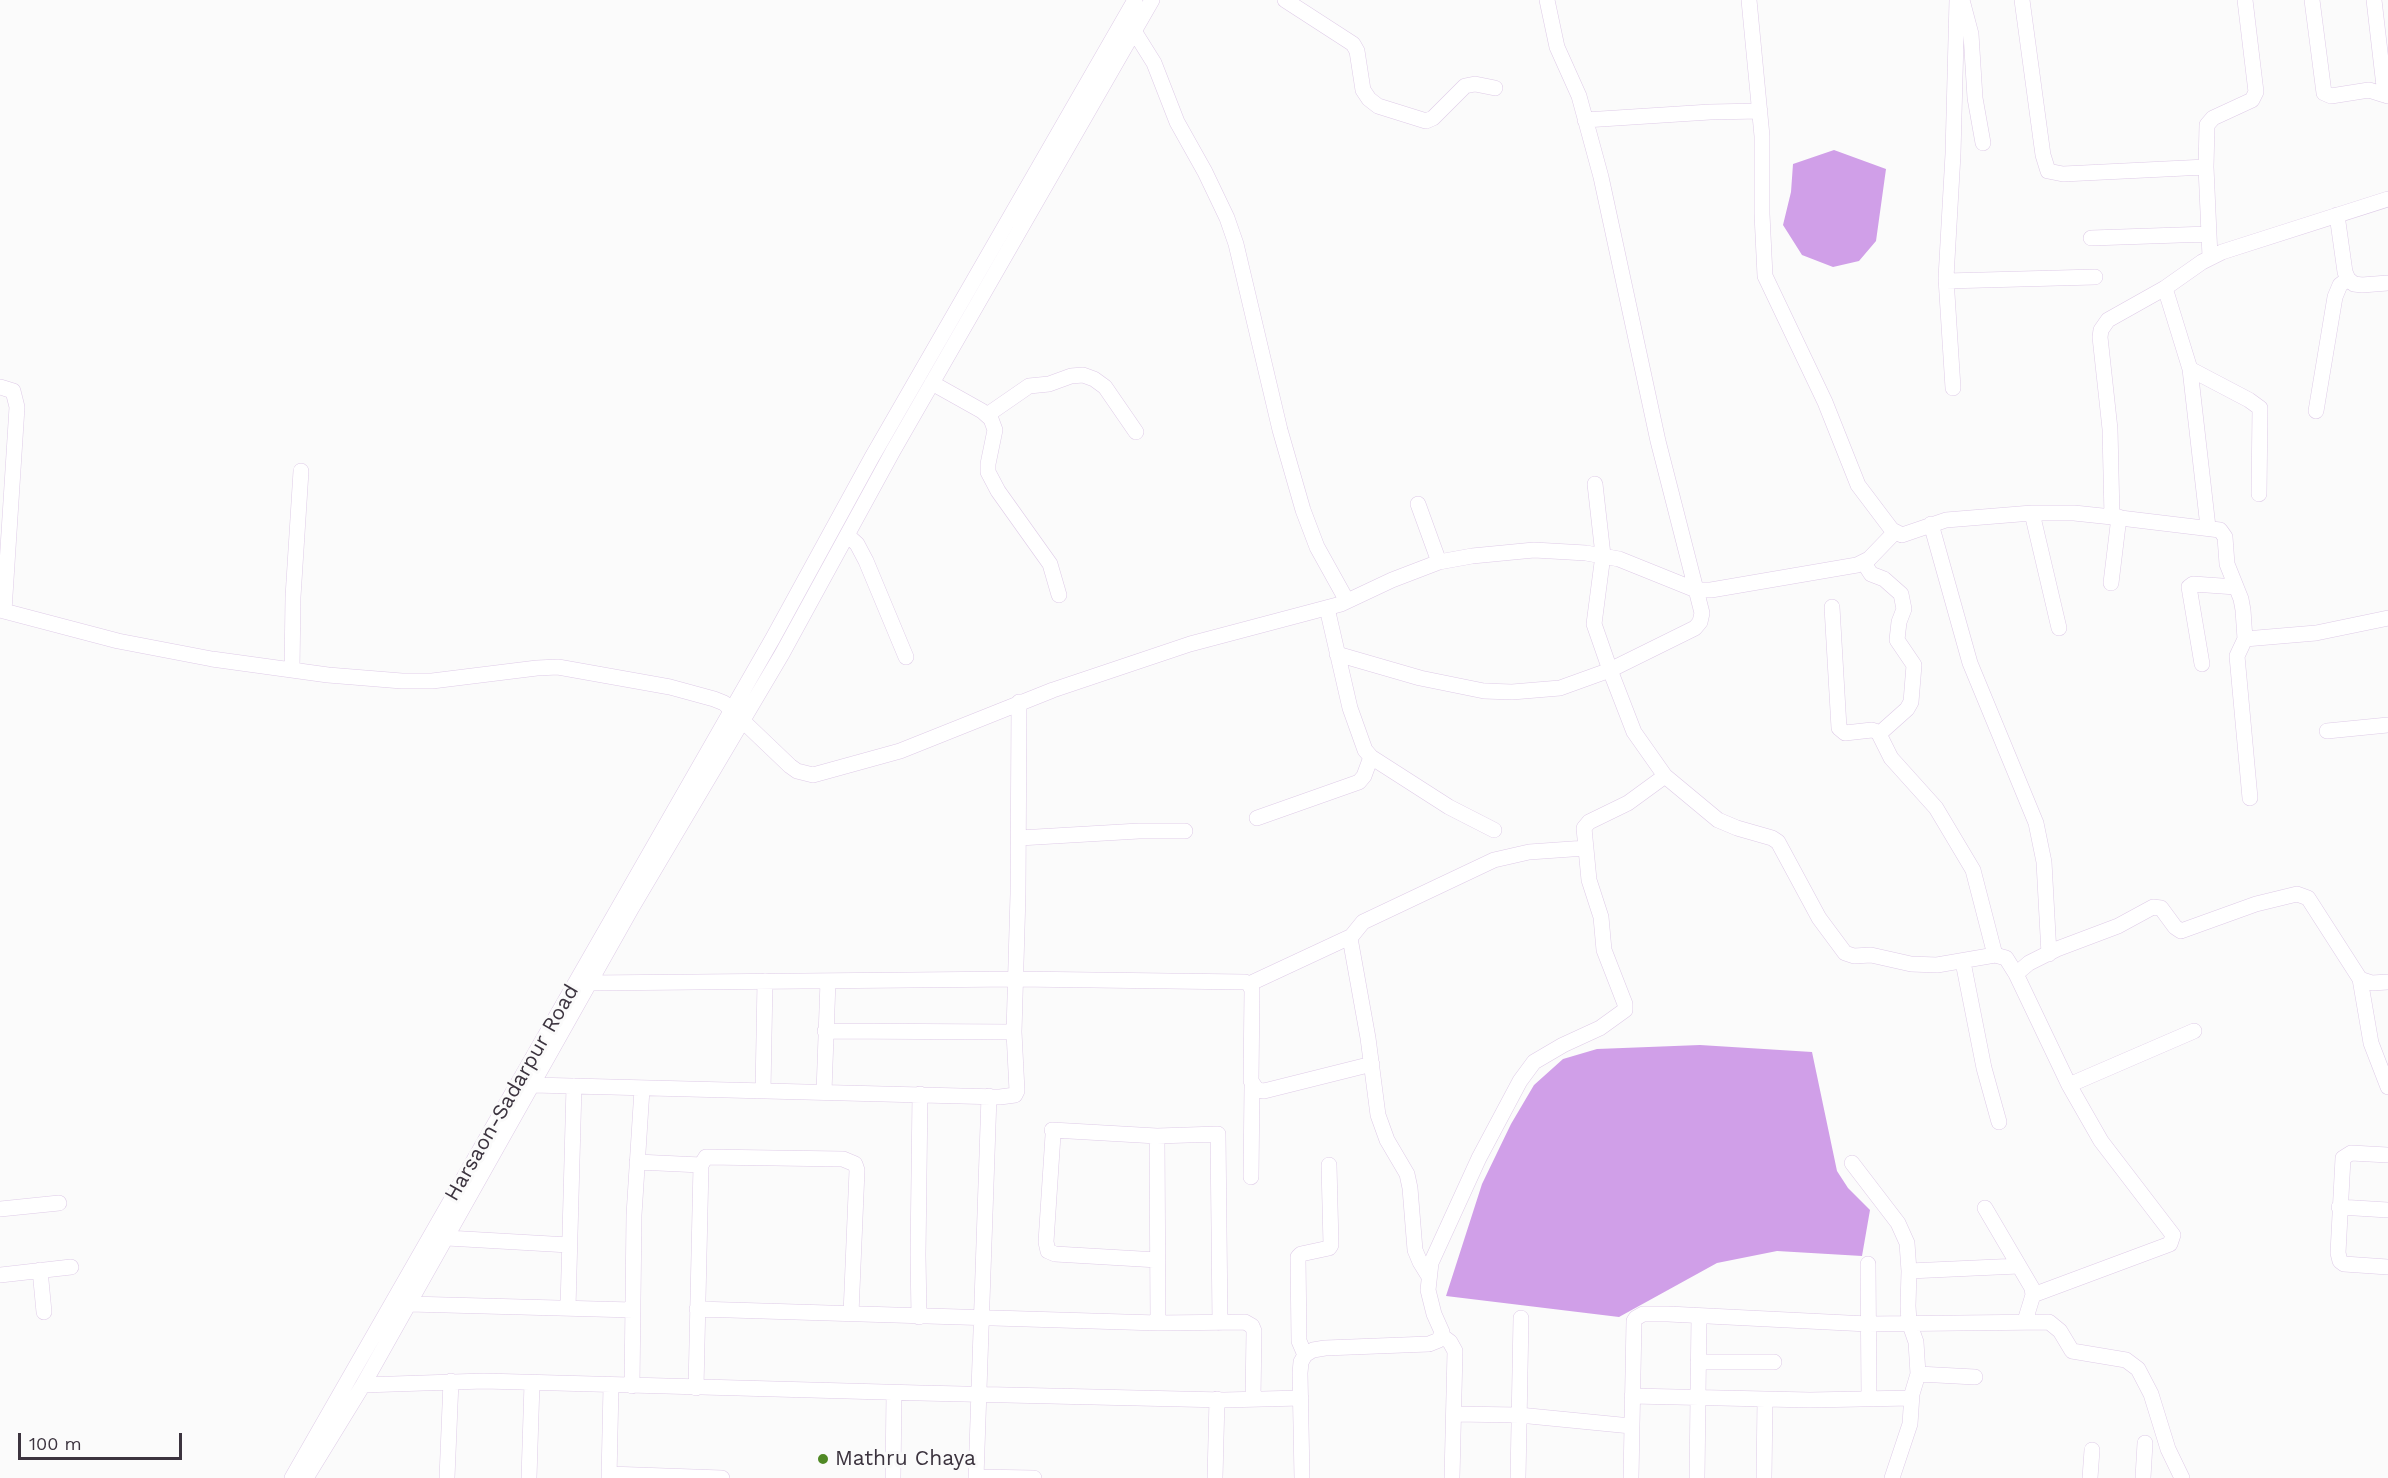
<!DOCTYPE html>
<html>
<head>
<meta charset="utf-8">
<style>
  body { margin:0 }
  #map { position:relative; width:2388px; height:1478px; overflow:hidden; background:#fbfbfb; font-family:"Work Sans",sans-serif }
  canvas { display:block }
  .scale { position:absolute; left:18px; top:1433px; width:164px; height:27px; box-sizing:border-box; border:3px solid #3c343f; border-top:0; padding-left:8px; font-size:18px; line-height:21px; white-space:nowrap; color:#3c343f; -webkit-text-stroke:4px #fbfbfb; paint-order:stroke }
</style>
</head>
<body>
<div id="map">
<canvas width="2388" height="1478"></canvas>
<div class="scale">100 m</div>
</div>
<script>
const ctx = document.querySelector('canvas').getContext('2d');
ctx.lineJoin = 'round';
function paint(path, color) { ctx.fillStyle = color; ctx.fill(path, 'evenodd'); }
const toPath = rows => new Path2D(rows.map(r => 'M' + r).join(''));
function strokePath(path, color, width, dash) { ctx.strokeStyle = color; ctx.lineWidth = width; ctx.lineCap = dash ? 'butt' : 'round'; ctx.setLineDash(dash || []); ctx.stroke(path); }
function write(font, color, halo, rows, align = 'center') {
  ctx.font = font + ' "Work Sans",sans-serif'; ctx.lineWidth = 6; ctx.setLineDash([]); ctx.textBaseline = 'middle'; ctx.strokeStyle = halo; ctx.fillStyle = color; for (const [text, x, y, turn = 0] of rows) {
    ctx.save(); ctx.translate(x, y); ctx.rotate((+turn || 0) * Math.PI / 180); ctx.textAlign = isNaN(turn) ? turn : align; if (halo) ctx.strokeText(text, 0, 0); ctx.fillText(text, 0, 0); ctx.restore();
  }
}
const water = toPath([
  [1834,150,1886,169,1876,241,1859,261,1833,267,1802,255,1783,225,1791,192,1793,164],
  [1700,1045,1812,1052,1837,1171,1848,1188,1870,1210,1862,1256,1777,1251,1717,1263,1619,1317,1446,1296,1482,1184,1511,1124,1534,1085,1563,1059,1597,1049]
]);
const minor = toPath([
  [1285,0,1353,44,1357,51,1363,90,1369,99,1378,106,1426,121,1433,118,1465,86,1475,84,1495,88],
  [1547,0,1557,47,1579,96,1601,177,1658,441,1702,613,1700,622,1695,628,1610,670,1594,624,1603,555,1595,484],
  [1749,0,1762,136,1762,214,1765,276,1825,402,1858,485,1892,530,1902,535,1946,520,2032,513,2074,513,2112,517,2220,530,2225,537,2227,564,2241,599,2243,610,2245,639,2237,656,2250,798],
  [1962,0,1971,34,1975,98,1983,143],
  [2022,0,2043,155,2048,171,2063,174,2206,167],
  [2312,0,2324,93,2331,96,2369,90,2388,96],
  [2374,0,2385,95],
  [1134,31,1154,63,1177,122,1205,172,1227,218,1236,244,1280,430,1303,510,1317,547,1347,601],
  [1585,120,1710,112,1760,111],
  [2337,215,2345,272,2348,279,2354,284,2362,285,2388,283],
  [2091,238,2209,234],
  [2210,257,2206,167,2207,125,2213,118,2252,100,2256,92,2245,0],
  [1946,281,2095,277],
  [2165,288,2190,369,2208,527],
  [2190,369,2249,400,2260,408,2259,494],
  [932,383,982,411,991,419,995,430,988,464,988,472,998,491,1050,564,1059,595],
  [0,387,13,391,17,407,4,611],
  [1953,388,1946,278,1953,154,1957,0],
  [2316,411,2335,297,2340,285,2348,279],
  [987,415,1029,386,1049,384,1071,376,1083,375,1094,379,1105,387,1136,432],
  [1418,504,1439,562],
  [2032,513,2059,628],
  [2112,517,2110,429,2100,337,2101,330,2108,320,2165,288,2202,262,2222,252,2388,199],
  [1931,524,1970,663,2036,823,2044,862,2049,954],
  [847,535,857,544,866,561,906,657],
  [1864,563,1871,574,1884,579,1901,594,1904,609,1899,622,1897,640,1914,665,1911,702,1907,709,1879,734],
  [2111,583,2119,517],
  [1832,607,1839,728,1845,733,1872,730,1878,732,1891,758,1936,808,1973,870,1995,955],
  [1327,608,1350,708,1365,750,1371,757,1449,807,1494,830],
  [0,610,118,641,212,659,328,675,402,681,432,681,537,668,558,667,670,687,714,699,724,703,790,766,797,771,813,775,900,751,1053,690,1190,644,1341,604,1392,580,1439,562,1472,556,1534,550,1586,553,1619,559,1696,590,1711,590,1857,565,1869,559,1895,532],
  [2245,639,2316,633,2388,618],
  [1337,654,1420,678,1484,691,1512,692,1560,688,1610,670,1634,732,1665,776,1718,820,1737,828,1772,838,1778,842,1819,918,1845,953,1854,956,1871,955,1911,964,1937,965,1995,955,2006,958,2016,974,2069,1085,2101,1141,2173,1235,2170,1244,2033,1295],
  [2202,664,2189,587,2193,584,2236,587],
  [292,670,293,597,301,471],
  [2327,731,2388,725],
  [1257,818,1359,782,1364,776,1371,757],
  [1019,838,1139,831,1185,831],
  [1963,962,1984,1068,1999,1122],
  [2016,974,2029,963,2057,949,2118,926,2153,907,2161,908,2175,927,2181,931,2256,904,2297,894,2308,898,2360,979,2372,983,2388,982],
  [2360,979,2371,1043,2388,1087],
  [589,983,1017,979,1245,982,1249,984,1252,990,1251,1081,1257,1090,1264,1091,1372,1064],
  [1249,984,1352,936],
  [825,1031,1014,1032],
  [533,1085,1000,1097,1015,1095,1017,1091,1014,1032,1018,894,1019,702],
  [2069,1085,2194,1031],
  [763,1091,765,981],
  [824,1092,828,981],
  [1052,1130,1157,1136,1218,1134,1220,1323],
  [1053,1135,1046,1242,1048,1251,1055,1254,1158,1260],
  [1157,1136,1158,1323],
  [2388,1155,2351,1153,2343,1158,2338,1253,2340,1261,2344,1264,2388,1267],
  [637,1162,701,1165],
  [1852,1163,1898,1223,1907,1243,1909,1271,1908,1306,1909,1322,1916,1342,1918,1374,1912,1394,1910,1424,1892,1478],
  [1251,1177,1252,1086],
  [2339,1207,2388,1210],
  [1985,1208,2032,1288,2033,1295,2025,1321],
  [0,1209,59,1203],
  [447,1238,569,1245],
  [1868,1264,1869,1398],
  [40,1270,44,1312],
  [1909,1271,2019,1266],
  [0,1275,71,1267],
  [1428,1275,1420,1262,1415,1250,1410,1188,1407,1174,1387,1140,1378,1115,1368,1038,1350,938,1363,922,1494,860,1529,852,1586,848],
  [409,1304,633,1310],
  [568,1308,574,1086],
  [697,1309,1158,1323,1245,1322,1252,1326,1254,1331,1253,1399],
  [919,1317,918,1255,920,1094],
  [1442,1336,1450,1342,1455,1351,1452,1478],
  [1305,1355,1299,1341,1298,1257,1301,1254,1329,1248,1331,1245,1329,1165],
  [1698,1362,1774,1362],
  [1918,1374,1975,1377],
  [363,1385,484,1381,920,1393,1224,1400,1301,1398],
  [632,1386,634,1215,642,1089],
  [696,1388,701,1165,706,1157,843,1159,855,1164,857,1170,851,1314],
  [1632,1396,1810,1400,1911,1398],
  [1454,1414,1519,1415,1631,1426],
  [609,1474,722,1478],
  [976,1477,1034,1478],
  [292,1478,773,638,872,457,1135,0],
  [306,1478,363,1385,631,909,782,654,893,451,1152,0],
  [447,1478,451,1381],
  [529,1478,532,1383],
  [609,1478,611,1386],
  [893,1478,894,1393],
  [976,1478,989,1096],
  [1215,1478,1217,1399],
  [1302,1478,1300,1373,1301,1362,1305,1355,1313,1350,1325,1348,1429,1344,1439,1340,1442,1332,1434,1314,1428,1290,1431,1263,1479,1158,1520,1081,1534,1062,1563,1045,1600,1028,1625,1010,1625,1004,1604,950,1601,917,1589,880,1584,828,1589,822,1628,803,1665,776],
  [1518,1478,1521,1318],
  [1631,1478,1634,1321,1636,1318,1643,1314,1668,1314,1868,1324,2049,1322,2060,1331,2072,1351,2126,1360,2138,1369,2151,1394,2168,1449,2182,1478],
  [1697,1478,1699,1316],
  [1764,1478,1765,1399],
  [2090,1478,2092,1450],
  [2143,1478,2145,1443]
]);
const markers = [
  [823,1459,6,"#508925"]
];
const streetNames = [
  ["Harsaon-Sadarpur Road",512,1093,-60]
];
const poiNames = [
  ["Mathru Chaya",835,1459]
];
paint(water, '#d09fe8');
strokePath(minor, '#decbe7', 16);
strokePath(minor, '#fff', 15);
for (const [x, y, r, color] of markers) { const dot = new Path2D(); dot.arc(x, y, r, 0, 2 * Math.PI); ctx.fillStyle = color; ctx.fill(dot); strokePath(dot, '#fbfbfb', 2); }
write('21px', '#3c343f', '#fbfbfb', streetNames);
write('21px', '#3c343f', '#fbfbfb', poiNames, 'left');
</script>
</body>
</html>
